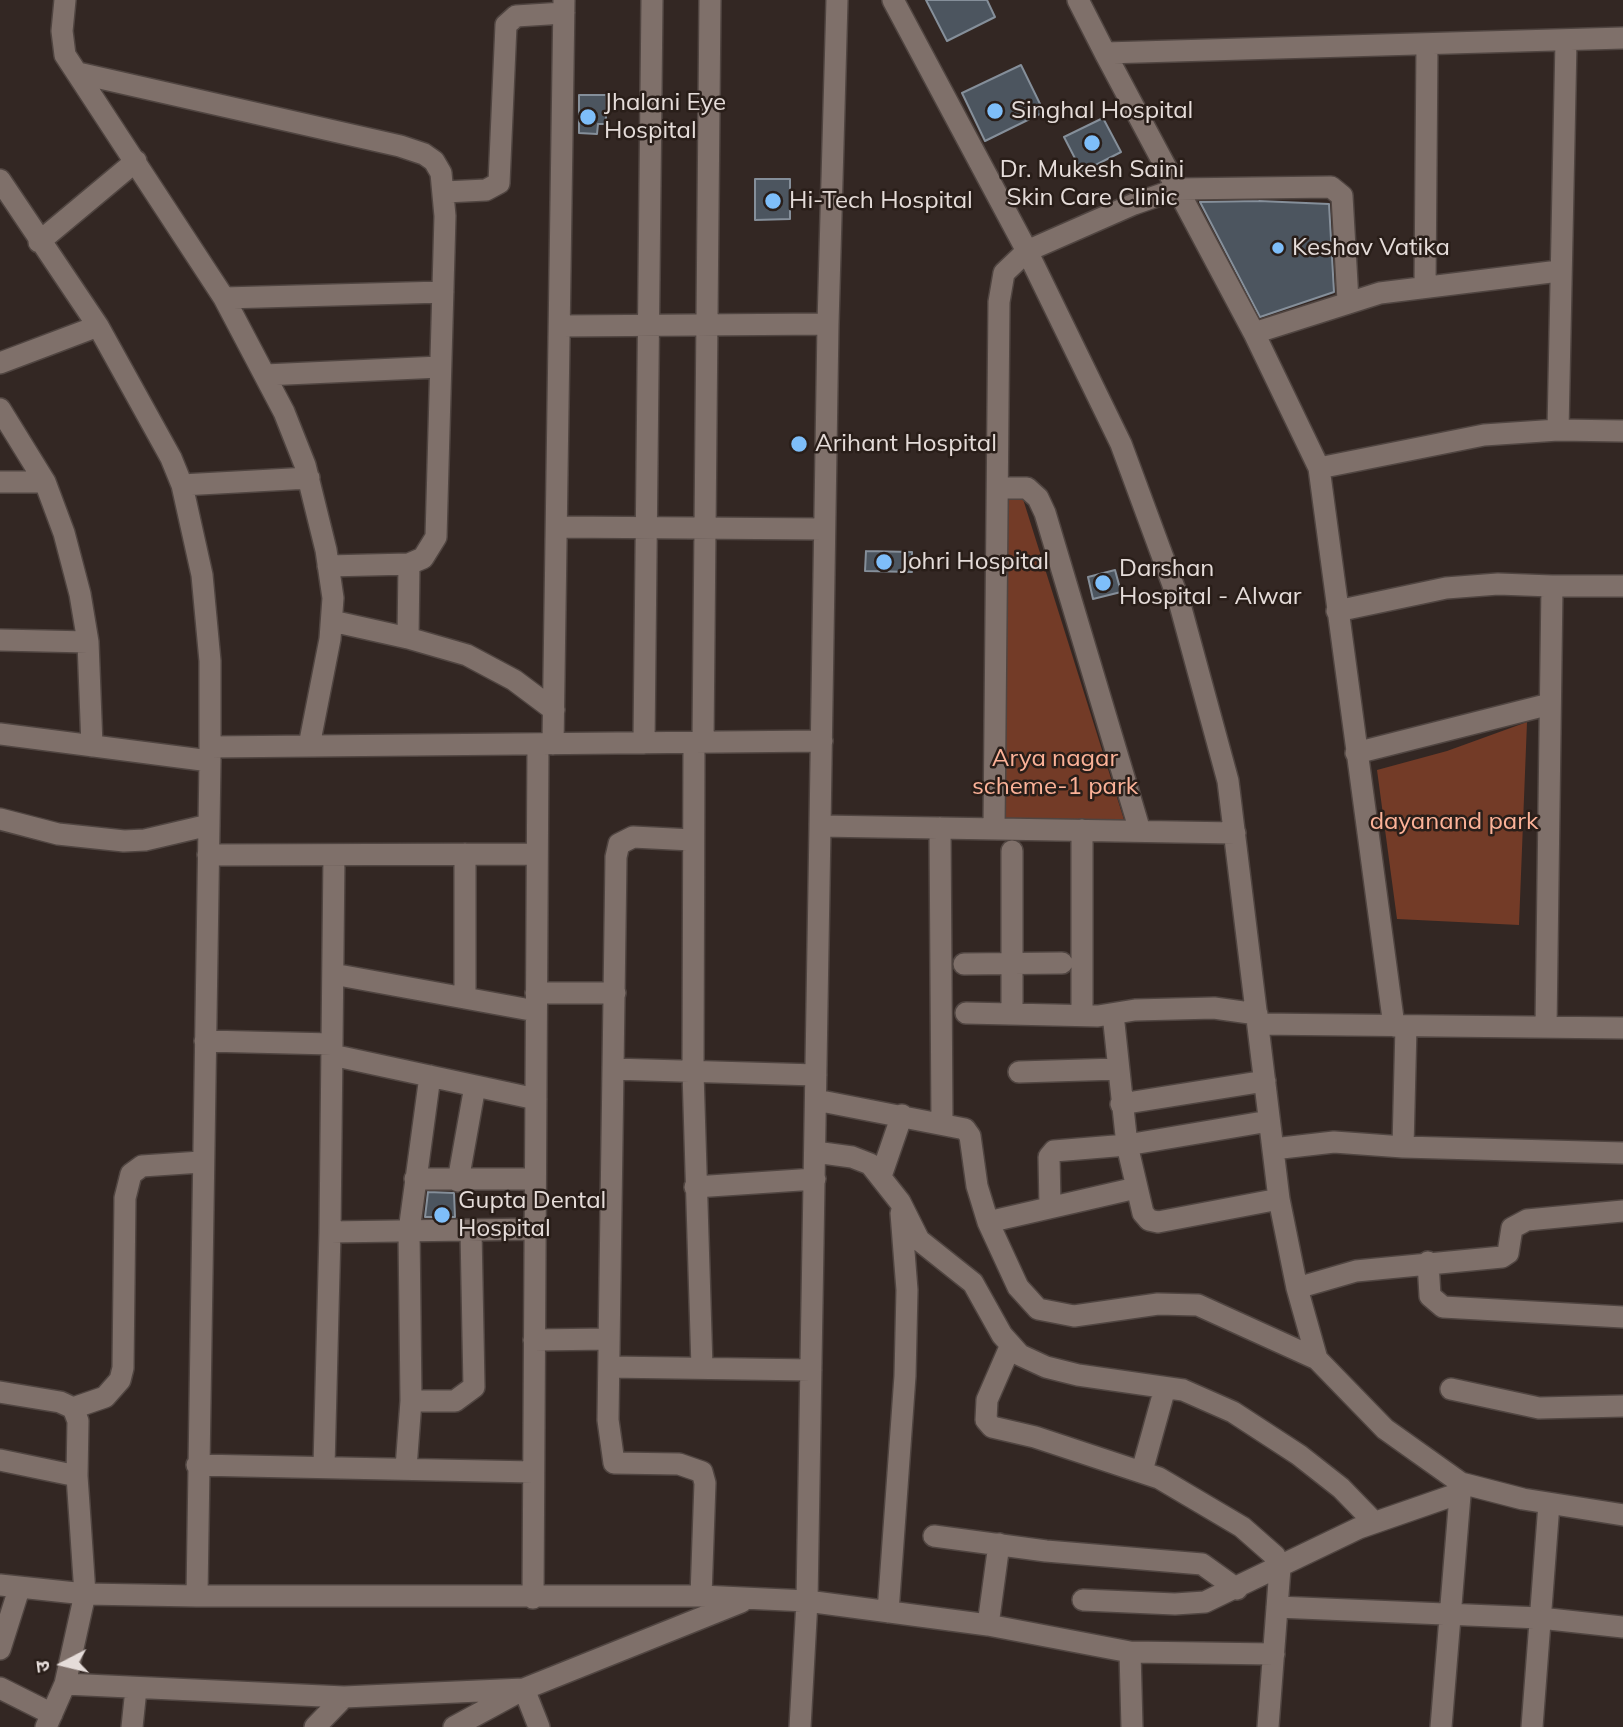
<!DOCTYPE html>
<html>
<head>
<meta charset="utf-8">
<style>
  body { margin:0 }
  #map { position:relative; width:1623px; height:1727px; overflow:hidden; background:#332723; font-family:Mulish,"Noto Sans Devanagari",sans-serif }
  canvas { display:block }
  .north { position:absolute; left:28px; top:1629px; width:70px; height:70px; -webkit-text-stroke:5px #291e19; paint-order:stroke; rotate:263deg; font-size:19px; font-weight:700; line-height:28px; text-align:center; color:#e5dcd9 }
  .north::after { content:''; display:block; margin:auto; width:24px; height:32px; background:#e5dcd9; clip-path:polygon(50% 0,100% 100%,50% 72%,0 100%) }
</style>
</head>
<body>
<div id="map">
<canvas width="1623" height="1727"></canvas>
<div class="north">उ</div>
</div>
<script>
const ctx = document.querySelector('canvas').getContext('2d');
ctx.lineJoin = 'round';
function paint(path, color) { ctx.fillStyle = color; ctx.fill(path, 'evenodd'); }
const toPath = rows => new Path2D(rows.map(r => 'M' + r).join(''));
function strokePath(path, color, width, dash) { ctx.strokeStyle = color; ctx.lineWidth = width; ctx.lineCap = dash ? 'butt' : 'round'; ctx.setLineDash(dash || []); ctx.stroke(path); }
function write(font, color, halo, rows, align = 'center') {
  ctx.font = font + ' Mulish,sans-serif'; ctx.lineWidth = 5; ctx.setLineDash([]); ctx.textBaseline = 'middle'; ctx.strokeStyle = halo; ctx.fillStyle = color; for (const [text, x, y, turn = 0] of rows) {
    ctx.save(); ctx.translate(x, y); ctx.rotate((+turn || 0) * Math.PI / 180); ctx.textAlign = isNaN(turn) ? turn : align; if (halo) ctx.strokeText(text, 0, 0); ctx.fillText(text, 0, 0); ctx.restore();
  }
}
const green = toPath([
  [1023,499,1126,826,1082,830,1003,818,1006,500],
  [1527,722,1519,925,1397,919,1377,770,1447,751]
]);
const building = toPath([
  [926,0,987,0,995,17,947,41,926,0],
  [1021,65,1044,112,985,141,962,93,1021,65],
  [579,95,606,95,606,124,598,124,597,134,579,133,579,95],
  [1103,118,1121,152,1082,172,1064,137,1103,118],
  [755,179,790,179,790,219,755,220,755,179],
  [1259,201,1329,204,1334,292,1260,317,1200,202,1259,201],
  [866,551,912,552,912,572,865,571,866,551],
  [1115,570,1121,592,1093,599,1088,577,1115,570],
  [428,1192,454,1193,455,1217,425,1217,428,1192]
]);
const minor = toPath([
  [65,0,62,31,65,55,224,298,284,412,305,465,326,550,333,598,330,639,309,746],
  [837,0,828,324,820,826,1235,833],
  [893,0,1027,251,1121,444,1179,601,1228,781,1279,1199,1297,1288,1317,1359,1385,1429,1461,1483,1523,1499,1623,1515],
  [1078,0,1105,53,1623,38],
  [1105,53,1254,333,1319,468,1394,1026],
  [78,73,400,146,424,154,434,161,441,173,445,216,436,537,423,558,409,564,328,566],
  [0,180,98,326,171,458,182,485,202,575,210,661,210,761,197,1596,701,1596,807,1601,820,826],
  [445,192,486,190,499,183,506,25,516,16,564,13],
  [39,242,136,161],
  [1425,285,1427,46],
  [224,298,443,292],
  [561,326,828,324],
  [1254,333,1380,293,1559,271],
  [0,363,98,326],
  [265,375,440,367],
  [0,409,45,482,64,533,80,594,88,642,92,746],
  [1558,430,1566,41],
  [1319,468,1484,435,1558,430,1623,431],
  [0,482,45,482],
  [182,485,309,478],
  [998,488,1027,488,1038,498,1045,513,1140,831],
  [559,527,824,529],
  [1552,586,1623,586],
  [1337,611,1446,588,1498,584,1552,586,1546,1027],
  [332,621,408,638,467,655,514,680,554,710],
  [408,638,409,564],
  [0,640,88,642],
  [0,734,210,761],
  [703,742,710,0],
  [644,743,652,0],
  [694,743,693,1072,702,1368],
  [553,744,564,0],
  [210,747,822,741],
  [1356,753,1550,704],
  [0,819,58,834,124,841,145,840,209,825],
  [940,828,942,1123],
  [994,829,999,302,1004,273,1027,251,1134,204,1177,189,1331,187,1342,196,1348,301],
  [1082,830,1082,1015],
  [692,840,633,837,619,844,616,857,608,1420,614,1463,679,1464,702,1472,705,1483,701,1596],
  [1012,851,1012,1012],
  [208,855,537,854],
  [964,964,1062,963],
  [333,974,536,1011],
  [536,993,615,993],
  [465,998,465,854],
  [966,1013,1098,1016,1135,1010,1214,1008,1257,1014],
  [1113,1014,1127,1145,1143,1213,1149,1220,1158,1222,1279,1199],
  [1258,1024,1623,1028],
  [1406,1026,1403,1147,1623,1153],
  [205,1041,332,1044],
  [332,1055,536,1099],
  [613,1069,816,1075],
  [1019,1072,1118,1069],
  [816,1100,965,1129,970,1136,977,1186,988,1222,1018,1287,1038,1309,1074,1316,1158,1304,1198,1305,1317,1359],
  [1121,1104,1265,1081],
  [1273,1149,1334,1142,1403,1147],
  [815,1152,852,1157,870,1164,900,1202,919,1240,973,1283,1002,1335,1020,1355,1046,1367,1078,1375,1183,1390,1233,1412,1299,1455,1341,1488,1374,1522],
  [881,1176,902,1115],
  [415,1179,535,1179],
  [458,1181,475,1086],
  [695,1187,815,1179],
  [1050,1206,1049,1157,1054,1151,1127,1145,1269,1121],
  [988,1222,1136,1188],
  [330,1232,535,1229],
  [1428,1262,1430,1296,1443,1307,1623,1317],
  [1297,1288,1356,1271,1502,1257,1508,1253,1512,1228,1527,1220,1623,1211],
  [534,1340,609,1339],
  [1010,1347,987,1400,986,1420,992,1427,1035,1437,1159,1478,1242,1527,1275,1556,1280,1568,1268,1727],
  [609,1367,811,1370],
  [1451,1389,1539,1408,1623,1406],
  [0,1392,60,1402,73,1408,78,1421,77,1476,85,1594,65,1684,46,1727],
  [411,1401,455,1401,474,1387,471,1231],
  [73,1408,105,1397,120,1380,123,1368,125,1198,131,1174,142,1166,201,1162],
  [0,1460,77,1476],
  [197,1465,533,1472],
  [324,1466,330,1232,334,855],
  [406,1468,411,1401,409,1231,430,1076],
  [1142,1471,1165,1388],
  [934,1536,1046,1551,1202,1564,1237,1589],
  [0,1585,85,1594,197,1596],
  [533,1598,538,744],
  [1083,1600,1175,1604,1205,1602,1359,1528,1460,1493],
  [1277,1607,1540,1618,1623,1627],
  [888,1612,905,1376,907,1290,901,1213],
  [988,1625,999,1544],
  [0,1649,19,1589],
  [1130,1652,1132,1727],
  [65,1684,344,1697,524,1689,539,1727],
  [0,1688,52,1714],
  [132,1727,136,1689],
  [315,1727,344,1697],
  [454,1727,524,1689,741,1602],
  [800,1727,807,1601,988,1625,1130,1652,1274,1654],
  [1441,1727,1461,1483],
  [1532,1727,1549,1504]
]);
const markers = [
  [995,111,9,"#7ebef9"],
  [588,117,9,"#7ebef9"],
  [1092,143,9,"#7ebef9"],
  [773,201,9,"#7ebef9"],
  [1278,248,7,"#7ebef9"],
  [799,444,9,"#7ebef9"],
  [884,562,9,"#7ebef9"],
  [1103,583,9,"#7ebef9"],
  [442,1215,9,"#7ebef9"]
];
const poiNames = [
  ["Jhalani Eye",604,103],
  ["Hospital",604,131],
  ["Singhal Hospital",1011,111],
  ["Dr. Mukesh Saini",1092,170,"center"],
  ["Skin Care Clinic",1092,198,"center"],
  ["Hi-Tech Hospital",789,201],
  ["Keshav Vatika",1292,248],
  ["Arihant Hospital",815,444],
  ["Johri Hospital",900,562],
  ["Darshan",1119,569],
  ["Hospital - Alwar",1119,597],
  ["Gupta Dental",458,1201],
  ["Hospital",458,1229]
];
const parkNames = [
  ["Arya nagar",1055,759],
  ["scheme-1 park",1055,787],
  ["dayanand park",1454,822]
];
paint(green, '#733b27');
paint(building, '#4c555f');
strokePath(building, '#858f9a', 2);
strokePath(minor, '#504541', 24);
strokePath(minor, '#7f706a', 21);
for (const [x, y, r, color] of markers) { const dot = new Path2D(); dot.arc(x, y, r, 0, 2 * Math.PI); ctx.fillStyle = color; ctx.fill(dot); strokePath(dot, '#291e19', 2.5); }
write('24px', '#e5dcd9', '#291e19', poiNames, 'left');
write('24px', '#fcb298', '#291e19', parkNames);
</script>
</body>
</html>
